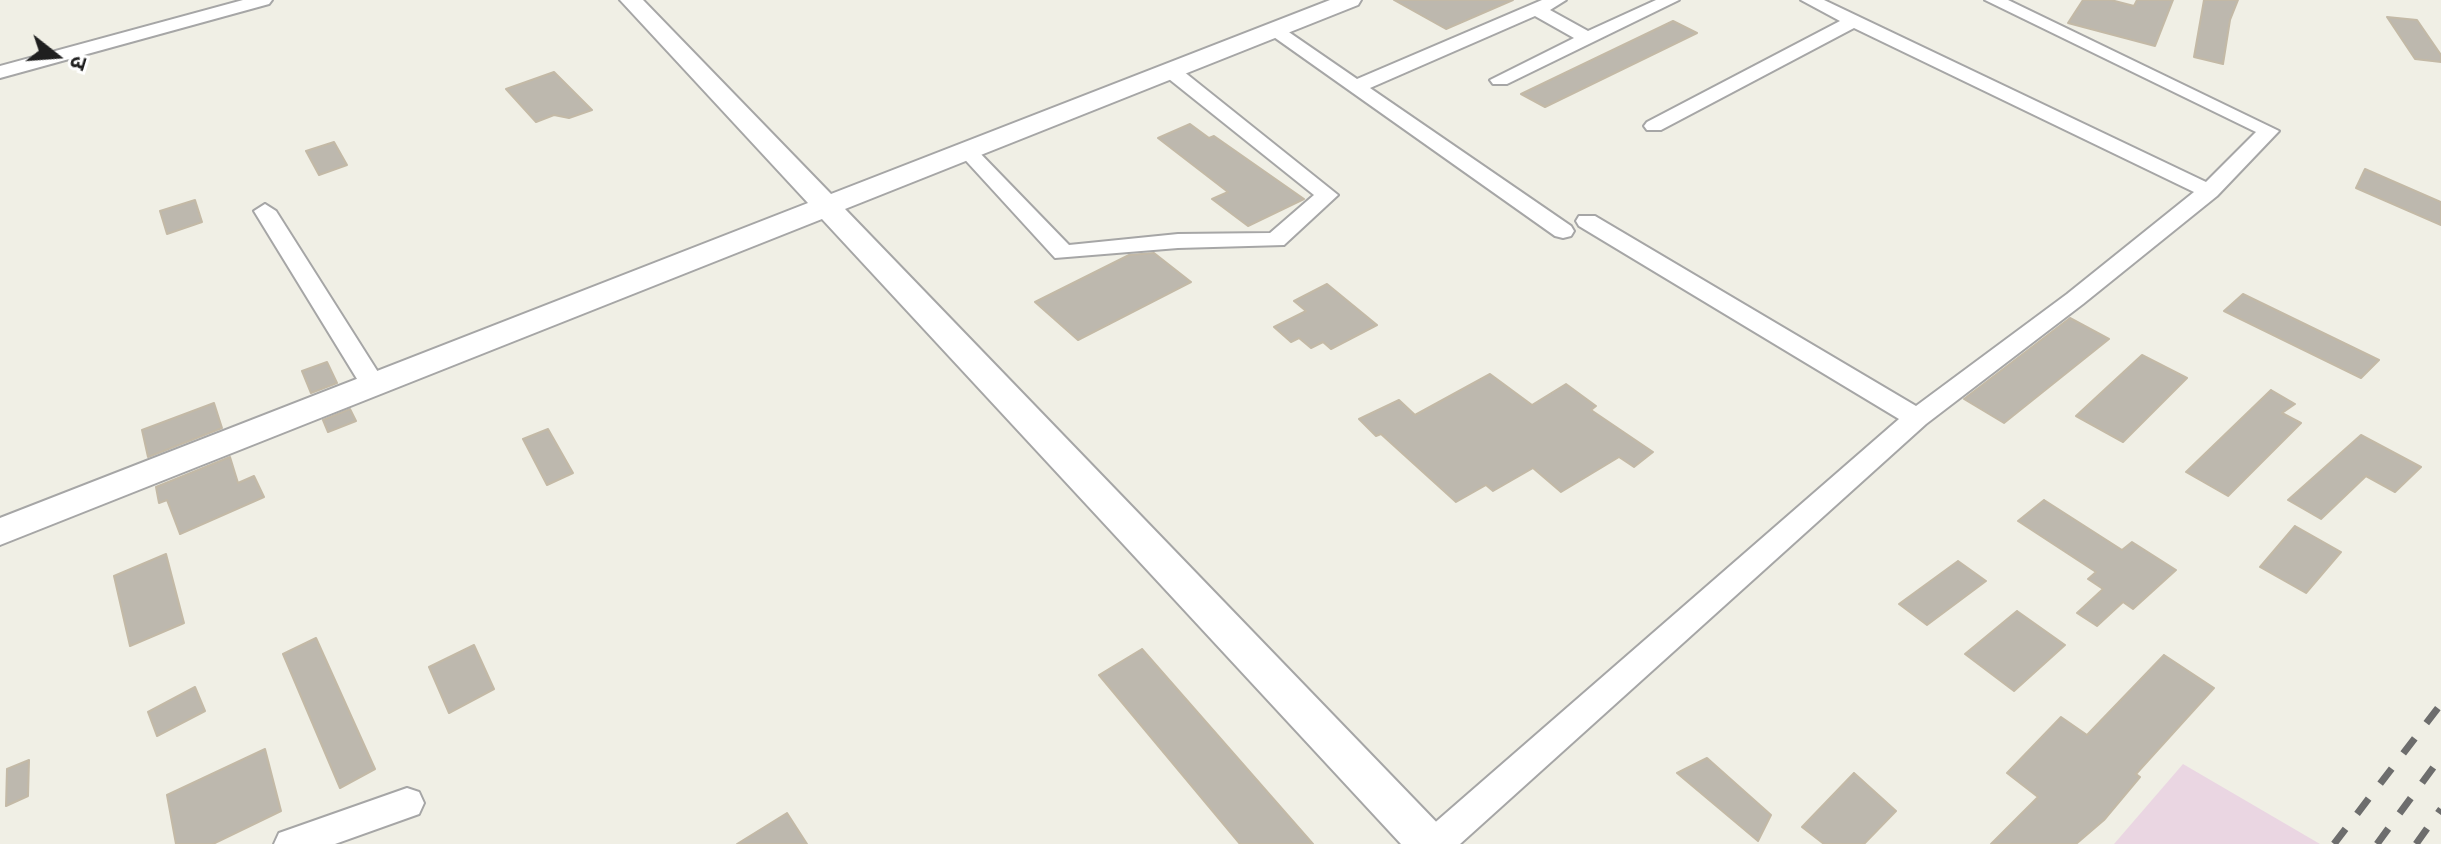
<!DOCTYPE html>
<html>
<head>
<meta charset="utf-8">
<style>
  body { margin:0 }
  #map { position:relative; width:2441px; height:844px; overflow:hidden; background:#f0efe5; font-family:Raleway,"Noto Sans Devanagari",sans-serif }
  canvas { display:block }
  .north { position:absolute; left:16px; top:16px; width:80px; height:80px; -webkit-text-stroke:6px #fff; paint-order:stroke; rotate:107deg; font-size:22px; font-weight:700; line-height:32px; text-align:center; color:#1f1f1f }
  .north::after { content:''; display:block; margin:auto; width:28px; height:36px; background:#1f1f1f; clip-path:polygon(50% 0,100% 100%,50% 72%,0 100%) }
</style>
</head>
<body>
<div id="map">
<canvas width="2441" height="844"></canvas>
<div class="north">उ</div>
</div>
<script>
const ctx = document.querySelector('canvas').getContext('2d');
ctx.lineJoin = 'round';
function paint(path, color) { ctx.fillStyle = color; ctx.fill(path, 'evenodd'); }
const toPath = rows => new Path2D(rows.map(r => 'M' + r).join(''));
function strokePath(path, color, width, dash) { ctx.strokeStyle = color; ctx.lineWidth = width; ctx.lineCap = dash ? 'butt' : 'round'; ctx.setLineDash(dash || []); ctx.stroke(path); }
const industrial = toPath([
  [2183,764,2320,844,2114,844]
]);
const building = toPath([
  [1394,0,1513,0,1446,29,1394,0],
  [2083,0,2111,0,2134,6,2137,0,2173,0,2155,46,2068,23,2083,0],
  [2204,0,2238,0,2230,20,2223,64,2194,57,2204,0],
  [2387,17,2417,20,2441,55,2441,62,2415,59,2387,17],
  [1673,21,1697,33,1545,107,1521,94,1673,21],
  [554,72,592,110,569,118,554,115,536,122,506,89,554,72],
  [1190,124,1209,138,1214,136,1304,199,1248,226,1212,199,1228,192,1158,138,1190,124],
  [334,142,347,165,319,175,306,151,334,142],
  [2365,169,2441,202,2441,225,2356,188,2365,169],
  [195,200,202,222,167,234,160,211,195,200],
  [1154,253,1191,282,1078,340,1035,302,1129,255,1154,253],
  [1327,284,1377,325,1331,349,1323,342,1311,348,1299,338,1291,342,1274,327,1306,311,1294,301,1327,284],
  [2243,294,2379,360,2361,378,2224,311,2243,294],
  [2070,318,2109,339,2004,423,1964,399,2070,318],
  [2142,355,2187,378,2123,442,2076,416,2142,355],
  [327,362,337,383,311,393,302,371,327,362],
  [1490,374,1532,405,1566,384,1596,406,1591,410,1653,452,1634,467,1619,457,1561,492,1533,468,1493,491,1486,485,1456,502,1381,434,1376,436,1359,419,1399,400,1415,415,1490,374],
  [2271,390,2295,404,2282,413,2301,423,2228,496,2186,472,2271,390],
  [214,403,222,428,148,457,142,430,214,403],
  [350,409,356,421,328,432,323,420,350,409],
  [548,429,573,473,547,485,523,439,548,429],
  [2361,435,2421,467,2395,492,2366,476,2321,519,2288,500,2361,435],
  [230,457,238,483,254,476,264,497,180,534,167,500,159,503,156,487,230,457],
  [2044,500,2122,550,2132,542,2176,570,2133,609,2123,602,2097,626,2077,613,2103,589,2088,579,2096,572,2018,521,2044,500],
  [2295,526,2341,552,2306,593,2260,567,2295,526],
  [166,554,184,623,130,646,114,576,166,554],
  [1958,561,1986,581,1927,625,1899,604,1958,561],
  [2017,611,2065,645,2014,691,1965,654,2017,611],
  [316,638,375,769,340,788,283,654,316,638],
  [474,645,494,689,449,713,429,667,474,645],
  [1142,649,1313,844,1240,844,1099,675,1142,649],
  [2164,655,2214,688,2136,774,2140,777,2104,820,2076,844,1991,844,2038,797,2007,773,2061,717,2087,735,2164,655],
  [195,687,205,711,157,736,148,712,195,687],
  [265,749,281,811,213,844,176,844,167,795,265,749],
  [1707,758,1771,815,1758,841,1677,773,1707,758],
  [29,760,28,796,6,806,7,769,29,760],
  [1854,773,1896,811,1864,844,1824,844,1802,827,1854,773],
  [787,813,807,844,737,844,787,813]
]);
const minor = toPath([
  [243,0,272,0,269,4,0,78,0,66,243,0],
  [1542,0,1566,0,1550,10,1588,31,1656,0,1679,0,1507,84,1493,84,1490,80,1574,38,1535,16,1370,88,1571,226,1574,231,1571,236,1563,238,1555,236,1264,30,1273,24,1280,26,1357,79,1542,0],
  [1801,0,1824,0,2206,182,2256,132,1985,0,2008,0,2279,131,2217,196,2083,304,1926,424,1460,844,1418,844,1423,833,1899,419,1579,226,1576,221,1579,216,1595,216,1916,406,2067,294,2194,192,1854,28,1661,130,1647,130,1644,126,1647,122,1840,21,1801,0],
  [1171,65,1178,67,1338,195,1284,245,1178,248,1055,258,958,152,968,146,975,148,1069,245,1178,234,1270,233,1314,195,1164,75,1161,71,1171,65],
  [265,204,276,211,383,380,387,386,383,392,365,392,254,211,265,204],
  [407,788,419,792,424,803,419,814,335,844,274,844,279,833,407,788]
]);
const tertiary = toPath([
  [620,0,643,0,831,194,1330,0,1361,0,1358,5,845,209,1444,830,1450,844,1401,844,822,219,0,545,0,518,808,203,620,0]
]);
const rail = toPath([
  [2334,844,2441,704],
  [2377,844,2441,757],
  [2416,844,2441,809]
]);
paint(industrial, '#ead6e2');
paint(building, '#bdb8ae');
strokePath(building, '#c3b9a6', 2);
strokePath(minor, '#a6a6a6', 4);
strokePath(tertiary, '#a6a6a6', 4);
paint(minor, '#fff');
paint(tertiary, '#fff');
strokePath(rail, '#6d6d6d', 7, [19, 19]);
</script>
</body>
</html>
